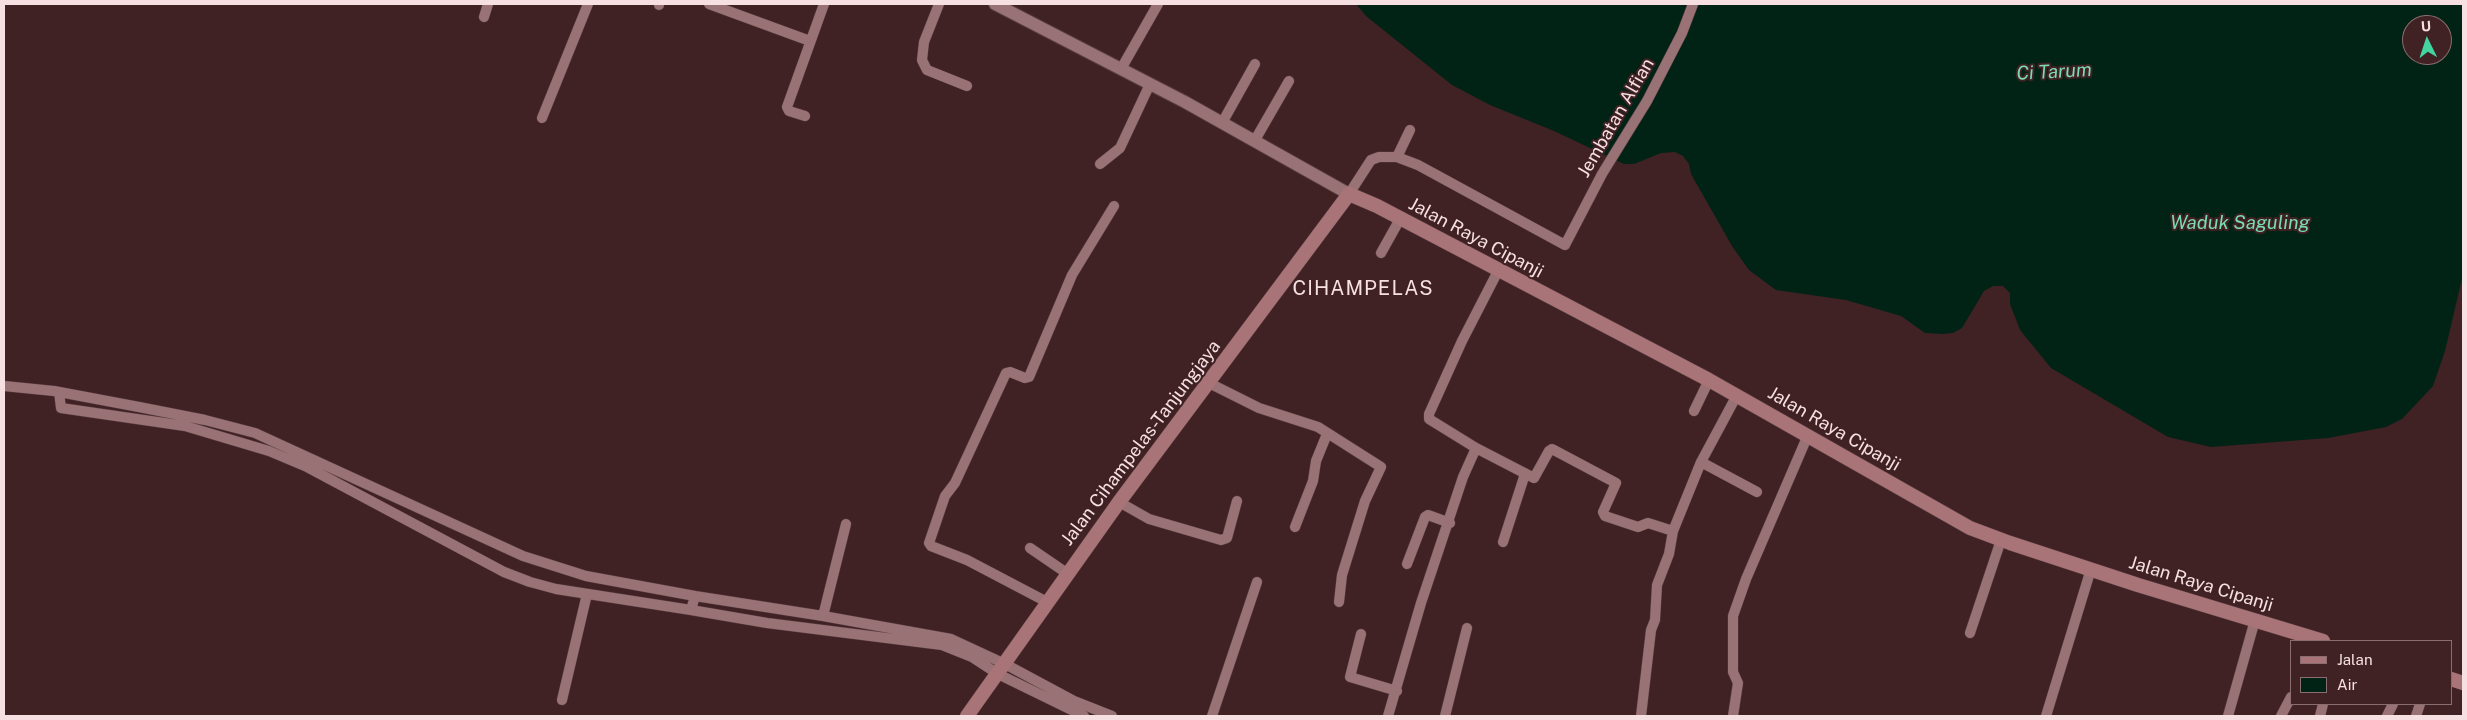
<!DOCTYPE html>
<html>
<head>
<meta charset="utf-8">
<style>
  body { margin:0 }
  #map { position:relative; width:2467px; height:720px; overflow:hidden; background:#402124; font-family:"Public Sans",sans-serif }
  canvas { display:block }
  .frame { position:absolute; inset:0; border:5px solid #f6e0e1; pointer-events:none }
  .legend { position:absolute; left:2290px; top:640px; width:162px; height:65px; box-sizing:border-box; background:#402124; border:1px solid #896d70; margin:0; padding:6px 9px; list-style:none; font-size:15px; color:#f6e0e1 }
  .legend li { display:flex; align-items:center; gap:10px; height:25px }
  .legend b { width:25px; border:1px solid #896d70 }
  .north { position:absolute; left:2402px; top:15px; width:50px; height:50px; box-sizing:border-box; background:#402124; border:1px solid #896d70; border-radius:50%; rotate:356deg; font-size:14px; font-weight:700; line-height:20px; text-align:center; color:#f6e0e1 }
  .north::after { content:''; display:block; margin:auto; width:18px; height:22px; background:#43d4a0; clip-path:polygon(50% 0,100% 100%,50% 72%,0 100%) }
</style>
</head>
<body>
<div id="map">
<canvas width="2467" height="720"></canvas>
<div class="frame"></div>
<ul class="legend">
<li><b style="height:6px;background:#a87478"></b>Jalan</li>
<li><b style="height:14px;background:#002316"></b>Air</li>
</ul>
<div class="north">U</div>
</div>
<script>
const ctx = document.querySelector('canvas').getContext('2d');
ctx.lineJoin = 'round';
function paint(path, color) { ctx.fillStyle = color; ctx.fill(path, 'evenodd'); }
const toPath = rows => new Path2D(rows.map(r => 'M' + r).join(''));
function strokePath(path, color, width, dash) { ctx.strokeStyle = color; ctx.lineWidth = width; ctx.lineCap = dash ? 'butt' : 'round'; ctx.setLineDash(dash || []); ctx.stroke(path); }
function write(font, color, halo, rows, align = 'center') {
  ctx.font = font + ' "Public Sans",sans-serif'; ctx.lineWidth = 4; ctx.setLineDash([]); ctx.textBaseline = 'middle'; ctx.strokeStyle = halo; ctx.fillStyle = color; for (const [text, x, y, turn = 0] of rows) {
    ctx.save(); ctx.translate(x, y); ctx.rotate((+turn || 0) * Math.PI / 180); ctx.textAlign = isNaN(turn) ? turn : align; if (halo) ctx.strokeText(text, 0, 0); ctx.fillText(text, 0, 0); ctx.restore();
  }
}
const water = toPath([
  [1356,4,2463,4,2463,274,2445,351,2433,386,2402,419,2386,427,2328,438,2211,447,2168,437,2051,368,2020,330,2010,304,2010,293,2003,286,1993,286,1984,291,1962,328,1953,333,1943,334,1925,333,1901,316,1846,300,1776,290,1749,270,1732,246,1691,174,1689,164,1683,156,1675,152,1661,153,1634,164,1624,164,1554,131,1490,105,1452,85,1366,16],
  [2412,25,2442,25,2442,55,2412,55]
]);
const minor = toPath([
  [709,4,810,41],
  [939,4,924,42,922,60,927,70,967,86],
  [659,5,659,4],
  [484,17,488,4],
  [1121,69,1158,4],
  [805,116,789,111,787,107,824,4],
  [542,118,588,4],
  [1222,123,1255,64],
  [1255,140,1289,81],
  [1397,157,1410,130],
  [1100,164,1120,148,1150,84],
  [1349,194,1371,160,1379,157,1397,157,1418,165,1565,245,1602,174,1647,101,1682,33,1693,4],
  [1381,253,1400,219],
  [1498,271,1462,341,1429,414,1429,419,1476,448,1534,478,1549,451,1552,449,1616,483,1603,512,1605,516,1638,527,1648,523,1673,531],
  [1209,383,1259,408,1318,427,1381,467,1365,501,1342,575,1339,602],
  [4,386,54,391,139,407,205,420,255,433,523,556,586,576,695,596,691,610,767,623,942,645,972,657,998,674,1084,716],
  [59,392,61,408,185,426,269,451,307,467,504,572,530,582,556,589,691,610],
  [1694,411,1709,380],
  [1701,462,1757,492],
  [1119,502,1149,519,1221,540,1227,538,1237,501],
  [1295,527,1313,481,1316,461,1327,434],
  [1503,542,1525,474],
  [1030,548,1068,574],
  [1407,564,1425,517,1428,515,1450,523],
  [695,596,823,616,951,639,1005,664,1074,701,1112,716],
  [1047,602,967,560,931,546,929,543,945,496,955,483,1006,373,1010,372,1025,378,1029,377,1072,275,1114,206],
  [823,616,846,524],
  [1970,633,2001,540],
  [1361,634,1350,677,1397,691],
  [562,700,587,594],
  [1212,716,1257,582],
  [1388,716,1421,603,1463,477,1476,448],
  [1445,716,1467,628],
  [1641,716,1651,630,1655,620,1657,585,1669,554,1673,531,1701,462,1737,395],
  [1733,716,1738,683,1733,672,1733,616,1746,579,1808,435],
  [2046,716,2091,569],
  [2228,716,2255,620],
  [2281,716,2291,697],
  [2320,716,2323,704],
  [2387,716,2393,704],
  [2416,716,2420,704]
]);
const tertiary = toPath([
  [995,4,1185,102,1349,194]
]);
const secondary = toPath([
  [2451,679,2463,683],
  [967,716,1119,502,1349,194,1377,206,1709,380,1970,528,2010,543,2138,585,2323,641]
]);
const streetNames = [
  ["Jembatan Alfian",1616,118,-60],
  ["Jalan Raya Cipanji",1476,238,28],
  ["Jalan Raya Cipanji",1834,429,30],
  ["Jalan Cihampelas-Tanjungjaya",1141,443,-53],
  ["Jalan Raya Cipanji",2201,584,17]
];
const waterNames = [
  ["Ci Tarum",2054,72,-3],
  ["Waduk Saguling",2240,223]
];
const quarterNames = [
  ["CIHAMPELAS",1363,289]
];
paint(water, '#002316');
strokePath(minor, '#583d40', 11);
strokePath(tertiary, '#583d40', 14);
strokePath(secondary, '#583d40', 15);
strokePath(minor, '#987274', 10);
strokePath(tertiary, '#987274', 12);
strokePath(secondary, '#a87478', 14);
write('18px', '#f6e0e1', '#402124', streetNames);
write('italic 19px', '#7adcb3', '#402124', waterNames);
ctx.letterSpacing = '1px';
write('20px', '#f6e0e1', '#402124', quarterNames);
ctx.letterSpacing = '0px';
</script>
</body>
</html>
